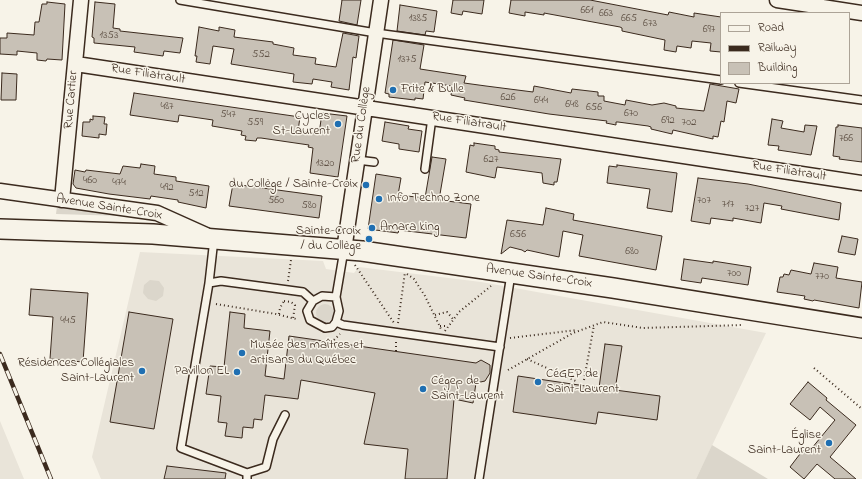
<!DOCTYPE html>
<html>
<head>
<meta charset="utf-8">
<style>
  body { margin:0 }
  #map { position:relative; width:862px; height:479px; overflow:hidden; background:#f7f3e8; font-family:"Indie Flower",sans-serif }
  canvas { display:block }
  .legend { position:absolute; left:720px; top:12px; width:130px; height:72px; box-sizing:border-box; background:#f7f3e8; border:1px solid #aca397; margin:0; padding:5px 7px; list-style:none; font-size:12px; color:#3b2a1e }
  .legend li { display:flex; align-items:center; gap:8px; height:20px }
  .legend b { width:20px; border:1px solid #aca397 }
</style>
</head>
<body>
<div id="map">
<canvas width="862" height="479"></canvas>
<ul class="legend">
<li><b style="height:5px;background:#f7f3e8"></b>Road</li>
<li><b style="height:5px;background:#3b2a1e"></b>Railway</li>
<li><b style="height:11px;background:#c8c1b6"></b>Building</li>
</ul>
</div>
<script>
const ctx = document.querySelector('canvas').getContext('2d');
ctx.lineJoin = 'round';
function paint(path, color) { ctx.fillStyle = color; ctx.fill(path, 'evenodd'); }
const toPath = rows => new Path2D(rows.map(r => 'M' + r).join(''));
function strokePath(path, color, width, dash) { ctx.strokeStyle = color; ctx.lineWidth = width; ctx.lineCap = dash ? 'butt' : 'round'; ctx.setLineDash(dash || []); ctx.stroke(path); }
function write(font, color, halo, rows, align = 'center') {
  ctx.font = font + ' "Indie Flower",sans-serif'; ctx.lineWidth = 3; ctx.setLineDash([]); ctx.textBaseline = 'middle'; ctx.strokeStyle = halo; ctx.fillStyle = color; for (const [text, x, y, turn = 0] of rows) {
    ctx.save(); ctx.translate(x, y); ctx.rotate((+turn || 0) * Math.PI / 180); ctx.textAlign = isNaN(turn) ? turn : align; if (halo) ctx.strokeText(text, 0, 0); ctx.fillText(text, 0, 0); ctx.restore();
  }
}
const built = toPath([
  [140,252,323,261,326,269,354,273,359,267,481,282,766,333,696,479,101,479,92,457],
  [0,421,24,479,0,479]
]);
const green = toPath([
  [57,206,124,216,56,214],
  [150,280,159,281,164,288,163,296,156,301,148,299,143,293,144,285],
  '316 313a9 9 0 1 1 18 0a9 9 0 1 1-18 0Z',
  [712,445,768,479,696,479]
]);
const building = toPath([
  [342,0,361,0,357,25,339,21,342,0],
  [453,0,484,0,482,14,463,11,462,15,451,13,453,0],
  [511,0,590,0,668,15,669,12,694,17,694,13,721,17,721,52,710,51,711,43,692,41,691,48,677,46,676,52,664,50,665,40,622,31,622,28,620,27,544,13,544,15,525,12,525,16,509,13,511,0],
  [47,2,65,4,62,60,47,59,46,61,37,60,37,53,17,51,17,55,0,54,0,38,7,38,7,33,34,35,35,22,39,22,42,4,47,4,47,2],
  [95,2,115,4,113,28,120,29,120,31,183,38,180,53,164,51,163,56,134,52,135,47,94,43,94,38,92,37,95,2],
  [400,5,437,11,434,32,426,31,425,35,397,31,400,5],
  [199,27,219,31,219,27,235,30,234,37,273,42,273,44,294,48,293,55,316,58,315,64,336,67,343,33,359,36,356,58,353,57,349,90,331,87,332,82,313,79,312,84,293,82,294,74,231,64,234,49,213,46,210,64,196,62,197,56,195,56,199,27],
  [393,40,424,45,420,69,466,76,464,83,486,86,533,92,534,86,571,93,572,89,598,92,598,96,604,96,604,101,625,105,626,100,652,105,664,103,676,106,676,108,704,111,710,84,739,89,736,103,727,101,724,122,721,121,718,137,713,136,713,139,673,130,672,134,651,129,651,127,648,126,618,122,616,122,616,125,606,123,607,121,549,114,464,100,465,98,451,95,452,86,425,82,423,99,415,98,415,100,389,97,389,94,385,93,393,40],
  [2,73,17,74,16,100,1,100,2,73],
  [134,93,300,117,298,131,319,134,322,113,347,116,338,177,310,173,313,148,308,147,309,145,261,138,257,138,256,141,245,140,246,136,241,135,242,131,212,126,213,120,179,115,178,122,130,115,134,93],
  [93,116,105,117,104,124,107,124,106,135,99,134,99,138,82,136,83,122,90,122,90,119,93,120,93,116],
  [772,119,783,121,781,128,804,132,805,125,817,126,811,155,778,150,779,146,768,145,772,119],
  [385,122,409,126,408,129,422,131,419,152,399,149,399,144,382,141,385,122],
  [838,125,862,128,862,162,839,159,840,157,833,156,836,127,838,127,838,125],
  [474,143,495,146,495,149,499,150,499,152,561,159,557,182,554,182,554,185,543,183,542,173,497,167,495,178,466,172,470,145,474,146,474,143],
  [432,157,446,159,439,200,471,204,466,238,399,230,398,233,368,229,376,174,401,178,398,195,425,198,432,157],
  [141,164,155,166,154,174,176,177,176,181,209,186,206,208,178,202,178,200,151,196,150,199,109,194,76,188,73,184,75,170,85,172,86,170,120,174,123,166,140,168,141,164],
  [617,165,677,173,672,212,647,208,650,189,607,183,609,166,617,167,617,165],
  [698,178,748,184,841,203,839,220,781,209,782,206,764,203,761,223,733,218,733,221,711,218,710,224,691,221,698,178],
  [233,184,322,196,319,218,229,206,233,184],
  [546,208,574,214,573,220,662,236,656,270,579,256,583,235,563,231,559,257,527,250,525,252,522,250,510,247,501,254,507,220,543,225,546,208],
  [842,236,858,239,855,255,838,252,842,236],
  [684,259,713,263,713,261,751,267,748,285,702,278,701,283,681,280,684,259],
  [814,263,838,267,836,278,862,282,859,308,814,300,813,301,804,299,805,296,777,292,780,277,783,277,784,274,789,275,791,270,811,274,814,263],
  [31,289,88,293,83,362,50,359,53,317,29,315,31,289],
  [129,312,173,319,154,429,110,422,129,312],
  [230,312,245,314,244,328,270,331,265,376,284,379,289,336,476,363,481,360,490,365,490,373,485,381,476,383,473,403,454,399,447,479,405,479,408,449,364,444,375,393,301,380,298,399,265,395,262,420,254,419,253,428,243,427,242,438,225,436,227,423,218,422,221,396,206,394,210,366,224,367,230,312],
  [605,344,622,346,615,390,660,396,657,420,598,412,596,424,513,412,518,376,599,388,605,344],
  [808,382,827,398,826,400,856,425,830,457,856,479,835,479,817,464,804,479,790,467,803,450,807,454,835,420,820,407,810,420,790,404,808,382],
  [167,466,226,473,225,479,164,479,167,466]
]);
const path = toPath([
  [355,265,394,323],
  [407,274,414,279,425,296,441,329],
  [288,281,291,260],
  [284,301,291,302,295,305,293,319],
  [216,304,276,314,296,319],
  [279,314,280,308,284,301],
  [435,315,447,312,453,319],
  [398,323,405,272],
  [440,326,448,326],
  [445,331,459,312,491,286],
  [510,338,577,330],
  [334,340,340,334],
  [396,351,396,341],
  [527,359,578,382],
  [814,368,862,409],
  [508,370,573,333,603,322,643,328,743,325],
  [584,380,594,325]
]);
const service = toPath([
  [180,0,376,33,721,80],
  [739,83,862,100],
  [357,160,374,162],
  [425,169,431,125],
  [214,239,209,283,181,448,247,473],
  [209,283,221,281,303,292,313,301],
  [336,297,322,296,313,301,307,311,310,320,325,328,332,327,336,322,339,311,336,297,344,250],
  [336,322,343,325,500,347],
  [247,479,247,473,266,467,273,439,285,415],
  [479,479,511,274]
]);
const minor = toPath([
  [777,0,862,13],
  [76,64,862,183],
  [0,191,157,213,206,235],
  [62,200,81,0],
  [344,250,381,0]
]);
const secondary = toPath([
  [0,229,153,234,362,251,613,288,862,328]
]);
const rail = toPath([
  [0,354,51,479]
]);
const markers = [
  [393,90,4,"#1f6fb2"],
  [338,124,4,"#1f6fb2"],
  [366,185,4,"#1f6fb2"],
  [379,199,4,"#1f6fb2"],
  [372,228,4,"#1f6fb2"],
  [369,239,4,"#1f6fb2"],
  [242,353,4,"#1f6fb2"],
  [142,371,4,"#1f6fb2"],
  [237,372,4,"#1f6fb2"],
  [538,382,4,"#1f6fb2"],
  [423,389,4,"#1f6fb2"],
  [829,443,4,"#1f6fb2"]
];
const numberNames = [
  ["661",587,11],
  ["663",606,14],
  ["1385",418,19],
  ["665",629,19],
  ["673",650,24],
  ["697",709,30],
  ["1353",109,36],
  ["552",261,55],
  ["1375",407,60],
  ["626",508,98],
  ["644",541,101],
  ["648",572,105],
  ["487",167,107],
  ["656",594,108],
  ["670",631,114],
  ["547",228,115],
  ["692",668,121],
  ["559",255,123],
  ["702",689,123],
  ["766",846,139],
  ["627",491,160],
  ["1320",325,164],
  ["460",90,181],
  ["474",119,183],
  ["492",167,188],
  ["512",196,194],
  ["560",276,201],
  ["707",704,201],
  ["717",728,205],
  ["580",309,206],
  ["727",752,209],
  ["656",518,235],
  ["680",632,252],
  ["700",734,274],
  ["770",822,277],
  ["445",68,321]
];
const streetNames = [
  ["Rue Filiatrault",148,75,9],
  ["Rue Cartier",72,100,-85],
  ["Rue Filiatrault",469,123,9],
  ["Rue du Collège",362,125,-82],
  ["Rue Filiatrault",789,172,9],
  ["Avenue Sainte-Croix",109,208,9],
  ["Avenue Sainte-Croix",539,277,8]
];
const poiNames = [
  ["Frite & Bulle",401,90],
  ["Cycles",330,117,"right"],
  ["St-Laurent",330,132,"right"],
  ["du Collège / Sainte-Croix",358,185,"right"],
  ["Info Techno Zone",387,199],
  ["Amara king",380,228],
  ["Sainte-Croix",361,232,"right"],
  ["/ du Collège",361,247,"right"],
  ["Musée des maîtres et",250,346],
  ["artisans du Québec",250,361],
  ["Résidences Collégiales",134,364,"right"],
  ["Saint-Laurent",134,379,"right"],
  ["Pavillon EL",229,372,"right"],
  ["CéGEP de",546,375],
  ["Saint-Laurent",546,390],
  ["Cégep de",431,382],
  ["Saint-Laurent",431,397],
  ["Église",821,436,"right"],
  ["Saint-Laurent",821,451,"right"]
];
paint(built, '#e9e4d9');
paint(green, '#dbd6cb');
paint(building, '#c8c1b6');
strokePath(building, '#3b2a1e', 1);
strokePath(service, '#3b2a1e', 10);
strokePath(minor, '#3b2a1e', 17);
strokePath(secondary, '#3b2a1e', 22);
strokePath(path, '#3b2a1e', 2, [1, 3]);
strokePath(service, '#f7f3e8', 7);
strokePath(minor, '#f7f3e8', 14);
strokePath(secondary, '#f7f3e8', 19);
strokePath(rail, '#3b2a1e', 4.5);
strokePath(rail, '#f7f3e8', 3, [9]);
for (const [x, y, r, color] of markers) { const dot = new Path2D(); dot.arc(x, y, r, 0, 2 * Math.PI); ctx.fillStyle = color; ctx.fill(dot); strokePath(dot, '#f7f3e8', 1.5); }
write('11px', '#5e5044', null, numberNames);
write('13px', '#3b2a1e', '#f7f3e8', streetNames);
write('13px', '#3b2a1e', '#f7f3e8', poiNames, 'left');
</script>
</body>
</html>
